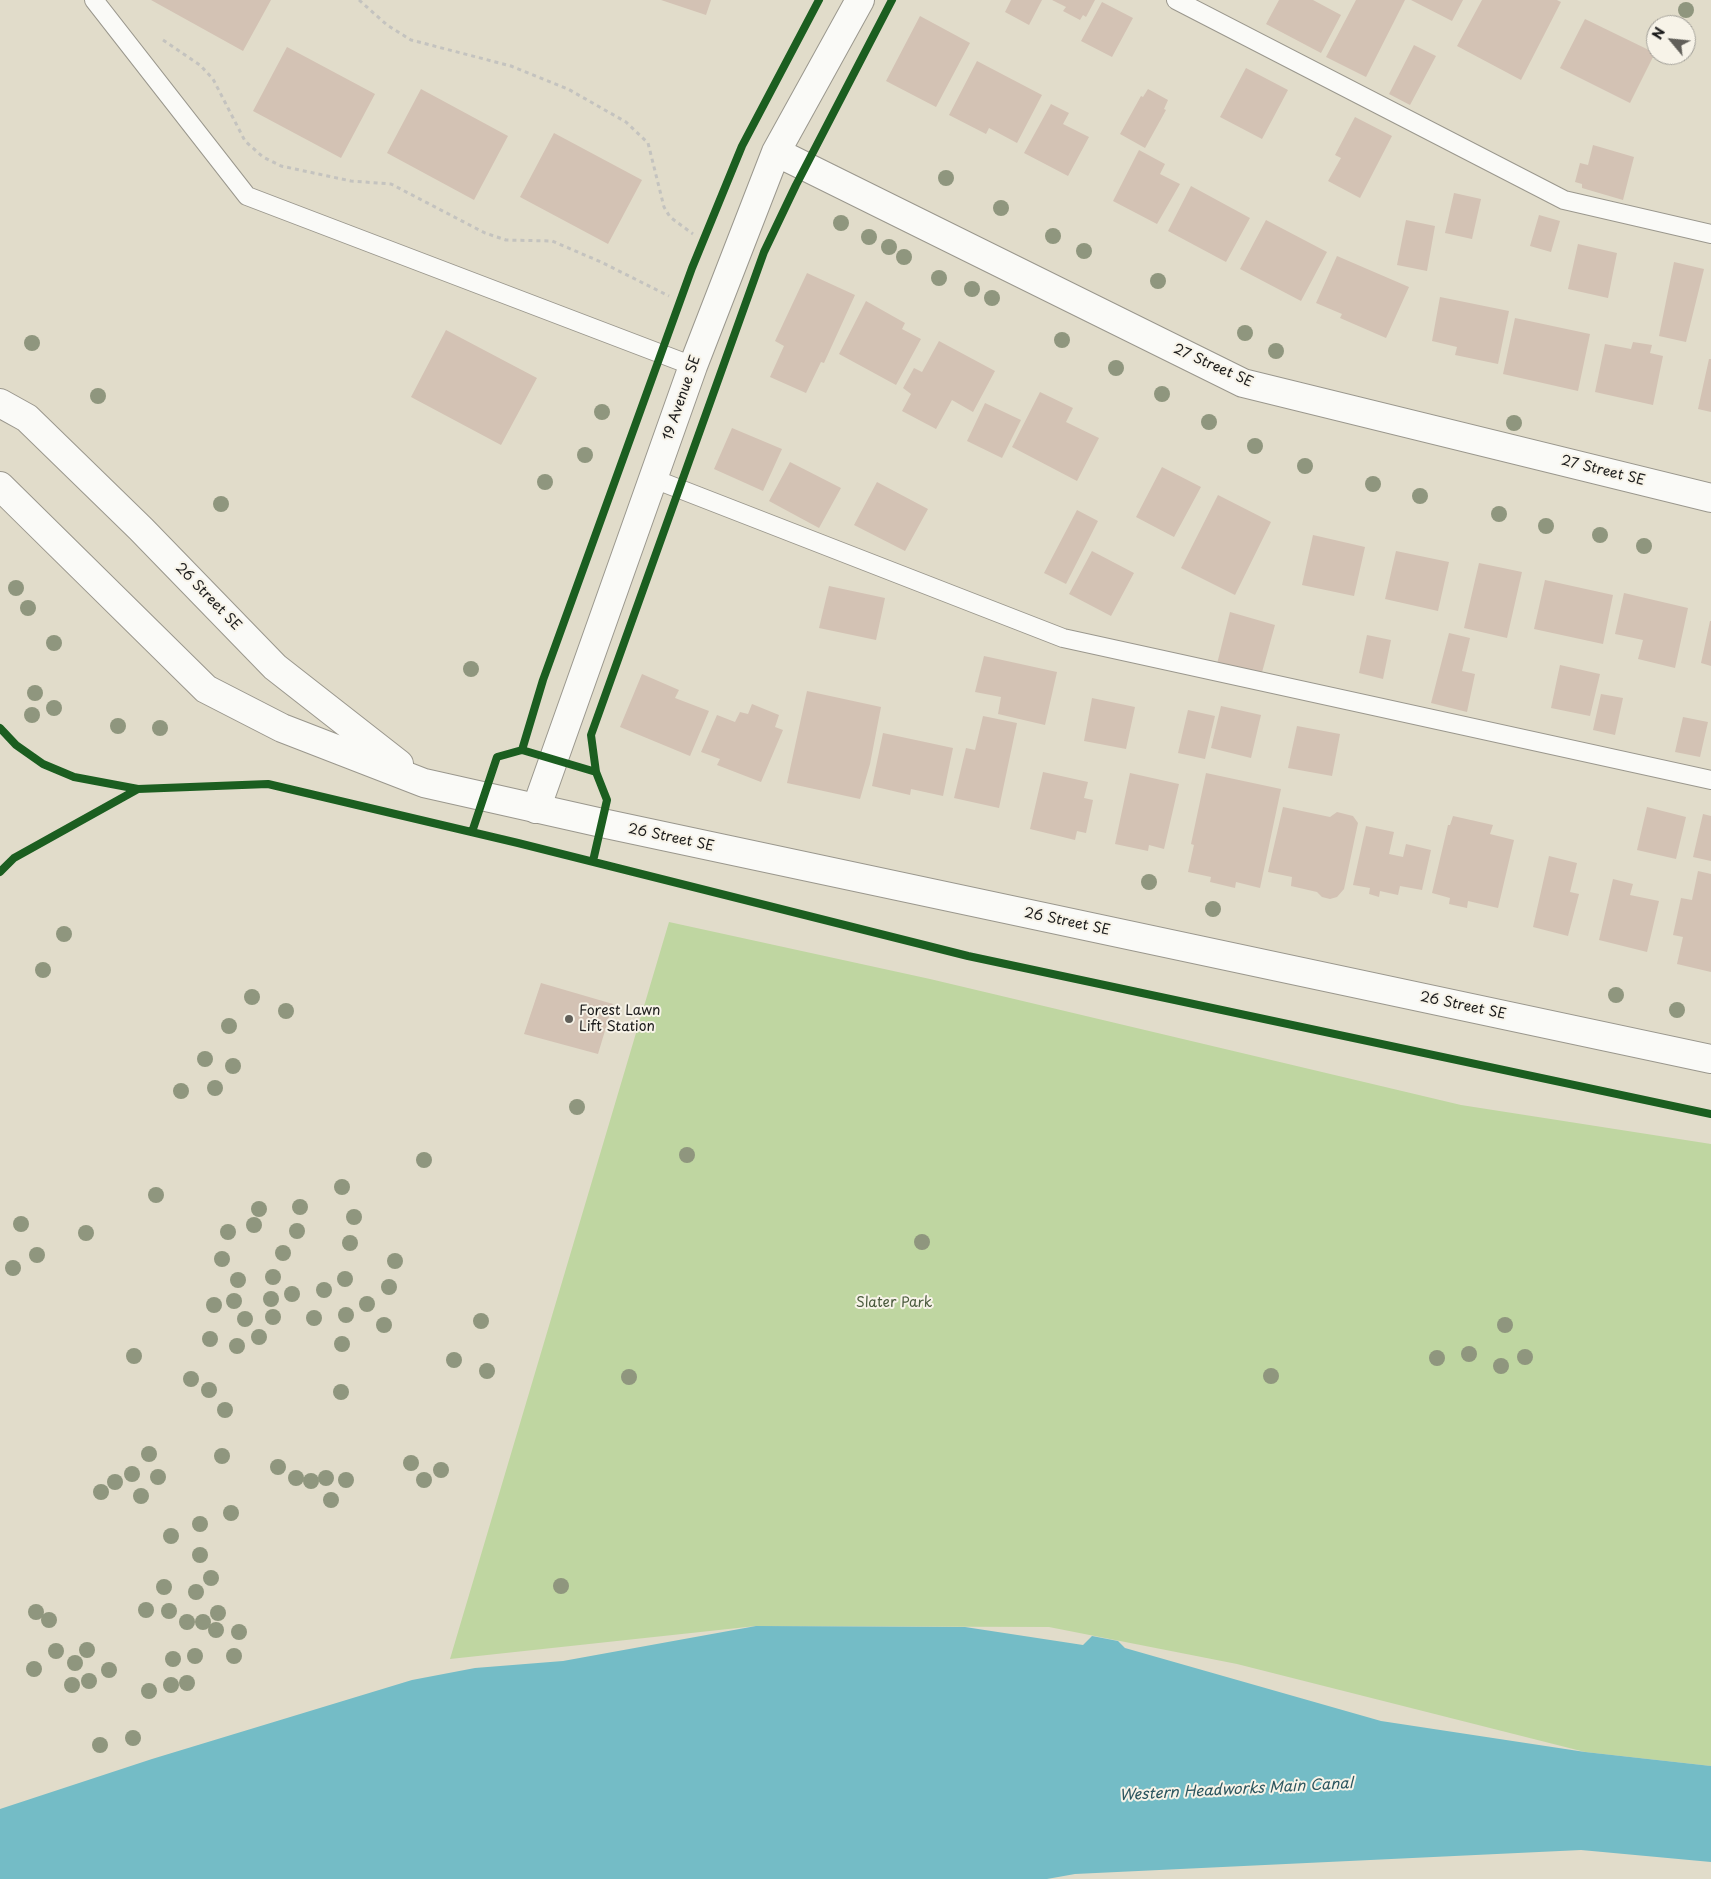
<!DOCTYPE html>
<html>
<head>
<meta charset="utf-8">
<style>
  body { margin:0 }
  #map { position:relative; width:1711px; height:1879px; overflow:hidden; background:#e1dcca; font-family:"Playpen Sans",sans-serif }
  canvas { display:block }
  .north { position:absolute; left:1646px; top:15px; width:50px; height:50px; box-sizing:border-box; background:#f7f3e8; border:1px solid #9f9d96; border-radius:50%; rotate:298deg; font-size:14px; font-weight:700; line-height:20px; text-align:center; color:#1c1c1c }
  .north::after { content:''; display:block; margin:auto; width:18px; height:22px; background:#615f59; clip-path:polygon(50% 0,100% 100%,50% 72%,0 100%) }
</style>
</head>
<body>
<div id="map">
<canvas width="1711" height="1879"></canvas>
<div class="north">N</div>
</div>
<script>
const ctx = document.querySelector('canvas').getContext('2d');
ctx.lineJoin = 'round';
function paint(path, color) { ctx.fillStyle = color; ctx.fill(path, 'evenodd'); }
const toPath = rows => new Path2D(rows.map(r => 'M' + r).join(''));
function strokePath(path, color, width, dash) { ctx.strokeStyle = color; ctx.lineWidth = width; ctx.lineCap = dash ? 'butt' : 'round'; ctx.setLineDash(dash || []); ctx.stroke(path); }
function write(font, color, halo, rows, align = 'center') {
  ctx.font = font + ' "Playpen Sans",sans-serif'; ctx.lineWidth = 4; ctx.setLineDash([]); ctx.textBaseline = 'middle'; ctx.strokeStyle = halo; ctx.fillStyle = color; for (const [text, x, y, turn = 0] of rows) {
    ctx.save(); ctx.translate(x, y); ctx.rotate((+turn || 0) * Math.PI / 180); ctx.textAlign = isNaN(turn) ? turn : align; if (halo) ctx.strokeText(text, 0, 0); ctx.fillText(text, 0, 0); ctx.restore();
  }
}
const green = toPath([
  [669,922,930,979,1461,1105,1711,1144,1711,1766,1585,1752,1237,1664,1049,1627,756,1626,450,1659]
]);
const water = toPath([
  [756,1626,965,1627,1083,1645,1092,1636,1118,1641,1125,1648,1381,1721,1585,1752,1711,1766,1711,1862,1581,1850,1075,1874,1047,1879,0,1879,0,1809,152,1759,412,1680,475,1668,563,1661]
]);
const building = toPath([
  [151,0,271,0,243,51],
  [661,0,711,0,706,15],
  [1011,0,1042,0,1029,25,1005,12],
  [1052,0,1095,0,1086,17,1083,15,1080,20,1063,11,1066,7],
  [1279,0,1313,0,1341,15,1321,53,1266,24],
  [1356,0,1405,0,1366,77,1326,57],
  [1411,0,1463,0,1452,21],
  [1482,0,1557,0,1561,2,1521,80,1457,46],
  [1102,2,1133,18,1112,57,1081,41],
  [920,16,970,43,936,107,886,81],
  [1585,19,1655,53,1630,103,1560,68],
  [1414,45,1436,56,1410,105,1389,94],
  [287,47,375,94,341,158,253,111],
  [977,61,1042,95,1017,143,989,128,986,134,949,115],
  [1246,68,1288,90,1262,139,1220,117],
  [421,89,508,136,474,200,387,153],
  [1148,89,1168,100,1164,109,1166,110,1145,148,1120,134,1141,96,1143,97],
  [1051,104,1069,113,1063,124,1089,137,1068,176,1024,153],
  [1355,117,1392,136,1360,198,1328,181,1341,158,1335,155],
  [554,133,642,180,608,244,520,197],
  [1593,145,1634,157,1623,200,1582,188,1582,184,1575,182,1580,163,1588,165],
  [1139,150,1165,164,1160,174,1180,184,1157,224,1113,201],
  [1191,186,1250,218,1226,262,1168,231],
  [1454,193,1481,199,1472,239,1445,233],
  [1539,215,1560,221,1551,252,1530,246],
  [1266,220,1327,252,1301,301,1240,269],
  [1406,220,1435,226,1427,271,1397,265],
  [1578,244,1617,253,1608,298,1568,289],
  [1337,256,1409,287,1386,338,1340,318,1342,314,1316,303],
  [1674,262,1704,269,1686,342,1659,336],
  [807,273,855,295,824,363,821,362,806,393,770,377,784,346,775,341],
  [1440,297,1509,311,1498,364,1455,355,1457,347,1432,341],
  [866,301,905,323,902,329,921,339,896,385,839,354],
  [1515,318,1590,334,1578,391,1503,374],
  [446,330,537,378,501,445,411,397],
  [939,341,995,371,973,412,952,400,936,429,902,411,911,394,903,388,914,368,922,372],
  [1633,342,1652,345,1650,353,1663,356,1653,405,1595,392,1605,344,1631,349],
  [1709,359,1711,359,1711,412,1698,409],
  [1040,392,1073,408,1066,422,1099,438,1077,481,1012,447],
  [985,403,1021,420,1002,458,967,441],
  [732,428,782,449,763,491,714,469],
  [790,462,841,488,819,528,769,501],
  [1162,467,1201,487,1174,537,1136,517],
  [877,482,928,509,905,551,854,525],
  [1218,495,1271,522,1235,595,1181,568],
  [1077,510,1098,521,1066,584,1044,573],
  [1313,535,1365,547,1354,596,1302,585],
  [1092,551,1134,573,1111,616,1069,594],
  [1396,551,1449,562,1438,611,1385,599],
  [1479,563,1522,572,1507,638,1464,628],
  [1545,580,1613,595,1603,644,1534,629],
  [829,586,885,598,876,640,819,628],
  [1624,593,1688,608,1675,668,1638,659,1643,640,1615,634],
  [1230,612,1275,625,1261,676,1217,664],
  [1710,621,1711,621,1711,666,1701,663],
  [1449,633,1470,638,1462,671,1475,674,1467,712,1431,703],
  [1367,635,1391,640,1383,679,1359,673],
  [984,656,1057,672,1045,725,998,714,1001,697,975,692],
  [1560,665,1600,674,1590,716,1551,708],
  [642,674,679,690,675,698,709,711,690,756,620,727],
  [807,691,881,707,870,764,860,799,787,783],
  [1601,694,1623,698,1615,735,1593,730],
  [1092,698,1135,707,1126,749,1084,741],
  [752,704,779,715,775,727,783,730,761,782,717,765,720,759,701,752,717,715,735,722,740,712,748,714],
  [1221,706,1261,715,1251,758,1211,748],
  [1188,710,1215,716,1205,759,1178,753],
  [983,716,1017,723,999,808,954,798,966,748,975,750],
  [1683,717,1708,722,1700,757,1675,752],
  [1297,726,1340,734,1332,776,1288,768],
  [883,733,953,748,943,796,911,789,910,795,872,786],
  [1043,772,1088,782,1084,798,1093,800,1086,833,1077,831,1075,840,1030,829],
  [1130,773,1179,784,1164,849,1149,845,1148,851,1115,844],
  [1206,773,1281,789,1260,888,1236,882,1235,888,1210,882,1211,877,1188,872,1194,845,1191,844],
  [1283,807,1330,817,1337,812,1353,816,1358,823,1344,889,1337,897,1330,899,1322,897,1317,892,1291,886,1292,877,1268,872],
  [1647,807,1686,817,1676,859,1637,850],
  [1703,814,1711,816,1711,861,1693,857],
  [1453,816,1493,825,1490,834,1514,840,1498,908,1468,901,1467,908,1449,904,1450,898,1432,893,1448,825,1450,825],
  [1366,826,1394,832,1389,854,1403,857,1406,844,1431,850,1422,890,1400,886,1398,895,1380,891,1379,897,1369,894,1370,888,1353,885],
  [1549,856,1577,863,1570,892,1579,894,1568,936,1533,927],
  [1698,871,1711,874,1711,972,1677,964,1683,937,1673,935,1681,898,1692,900],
  [1613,879,1633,884,1630,895,1659,901,1647,952,1599,940],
  [541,983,613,1004,598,1054,524,1034]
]);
const path = toPath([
  [359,0,387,25,411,40,511,66,568,89,626,122,648,143,664,207,670,217,693,234],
  [163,40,200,65,213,79,245,141,263,157,281,166,351,181,391,184,485,233,506,240,552,241,601,262,669,296]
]);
const service = toPath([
  [94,0,247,196,693,366],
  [1176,0,1564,200,1711,234],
  [654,479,1063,638,1711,780]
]);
const minor = toPath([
  [776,152,1243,383,1711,498],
  [536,809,693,366,776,152,860,0]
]);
const tertiary = toPath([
  [0,403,27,418,141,529,275,667,399,764],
  [0,486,206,689,282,728,424,783,602,823,1711,1059]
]);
const cycleway = toPath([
  [0,728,16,745,43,764,74,777,138,789],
  [522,750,596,772],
  [472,832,497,757,522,750,543,680,692,268,742,146,819,0],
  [593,861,607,800,596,772,591,735,764,252,796,185,892,0],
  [0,872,14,858,138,789,268,784,518,843,968,956,1711,1114]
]);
const trees = [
  [1686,10],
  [946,178],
  [1001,208],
  [841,223],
  [1053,236],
  [869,237],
  [889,247],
  [1084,251],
  [904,257],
  [939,278],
  [1158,281],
  [972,289],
  [992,298],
  [1245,333],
  [1062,340],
  [32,343],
  [1276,351],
  [1116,368],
  [1162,394],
  [98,396],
  [602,412],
  [1209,422],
  [1514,423],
  [1255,446],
  [585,455],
  [1305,466],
  [545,482],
  [1373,484],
  [1420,496],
  [221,504],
  [1499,514],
  [1546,526],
  [1600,535],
  [1644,546],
  [16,588],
  [28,608],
  [54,643],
  [471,669],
  [35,693],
  [54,708],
  [32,715],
  [118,726],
  [160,728],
  [1149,882],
  [1213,909],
  [64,934],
  [43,970],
  [1616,995],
  [252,997],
  [1677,1010],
  [286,1011],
  [229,1026],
  [205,1059],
  [233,1066],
  [215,1088],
  [181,1091],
  [577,1107],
  [687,1155],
  [424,1160],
  [342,1187],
  [156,1195],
  [300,1207],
  [259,1209],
  [354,1217],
  [21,1224],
  [254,1225],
  [297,1231],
  [228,1232],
  [86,1233],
  [922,1242],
  [350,1243],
  [283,1253],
  [37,1255],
  [222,1259],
  [395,1261],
  [13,1268],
  [273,1277],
  [345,1279],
  [238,1280],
  [389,1287],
  [324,1290],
  [292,1294],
  [271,1299],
  [234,1301],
  [367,1304],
  [214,1305],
  [346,1315],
  [273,1317],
  [314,1318],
  [245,1319],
  [481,1321],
  [384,1325],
  [1505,1325],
  [259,1337],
  [210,1339],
  [342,1344],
  [237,1346],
  [1469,1354],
  [134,1356],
  [1525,1357],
  [1437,1358],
  [454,1360],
  [1501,1366],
  [487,1371],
  [1271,1376],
  [629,1377],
  [191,1379],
  [209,1390],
  [341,1392],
  [225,1410],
  [149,1454],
  [222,1456],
  [411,1463],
  [278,1467],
  [441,1470],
  [132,1474],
  [158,1477],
  [296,1478],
  [326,1478],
  [346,1480],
  [424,1480],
  [311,1481],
  [115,1482],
  [101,1492],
  [141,1496],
  [331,1500],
  [231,1513],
  [200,1524],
  [171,1536],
  [200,1555],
  [211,1578],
  [561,1586],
  [164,1587],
  [196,1592],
  [146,1610],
  [169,1611],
  [36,1612],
  [218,1613],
  [49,1620],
  [187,1622],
  [203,1622],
  [216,1630],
  [239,1632],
  [87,1650],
  [56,1651],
  [195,1656],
  [234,1656],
  [173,1659],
  [75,1663],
  [34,1669],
  [109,1670],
  [89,1681],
  [187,1683],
  [72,1685],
  [171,1685],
  [149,1691],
  [133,1738],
  [100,1745]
];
const markers = [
  [569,1019,5,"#615f59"]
];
const streetNames = [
  ["27 Street SE",1213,366,24],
  ["19 Avenue SE",682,398,-71],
  ["27 Street SE",1603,471,14],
  ["26 Street SE",208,597,46],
  ["26 Street SE",671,838,12],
  ["26 Street SE",1067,922,12],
  ["26 Street SE",1463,1006,12]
];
const poiNames = [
  ["Forest Lawn",579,1011],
  ["Lift Station",579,1027]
];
const parkNames = [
  ["Slater Park",894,1303]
];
const waterNames = [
  ["Western Headworks Main Canal",1236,1790,-3]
];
paint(green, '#bfd6a1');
paint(water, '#74bcc6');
paint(building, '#d3c2b4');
strokePath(service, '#9a978d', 20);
strokePath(minor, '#9a978d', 30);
strokePath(tertiary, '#9a978d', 30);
strokePath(path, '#c4c3bf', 3, [4, 4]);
strokePath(service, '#fafaf7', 18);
strokePath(minor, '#fafaf7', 28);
strokePath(tertiary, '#fafaf7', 28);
strokePath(cycleway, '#1b5e20', 8);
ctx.fillStyle = '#8f967e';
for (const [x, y] of trees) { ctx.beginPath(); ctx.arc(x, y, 8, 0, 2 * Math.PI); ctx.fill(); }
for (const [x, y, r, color] of markers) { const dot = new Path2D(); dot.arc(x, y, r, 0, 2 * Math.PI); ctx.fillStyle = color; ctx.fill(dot); strokePath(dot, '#f7f3e8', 2); }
write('14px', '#1c1c1c', '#f7f3e8', streetNames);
write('14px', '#1c1c1c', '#f7f3e8', poiNames, 'left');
write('14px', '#4c5c3f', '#f7f3e8', parkNames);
write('italic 15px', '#2c565f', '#f7f3e8', waterNames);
</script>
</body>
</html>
